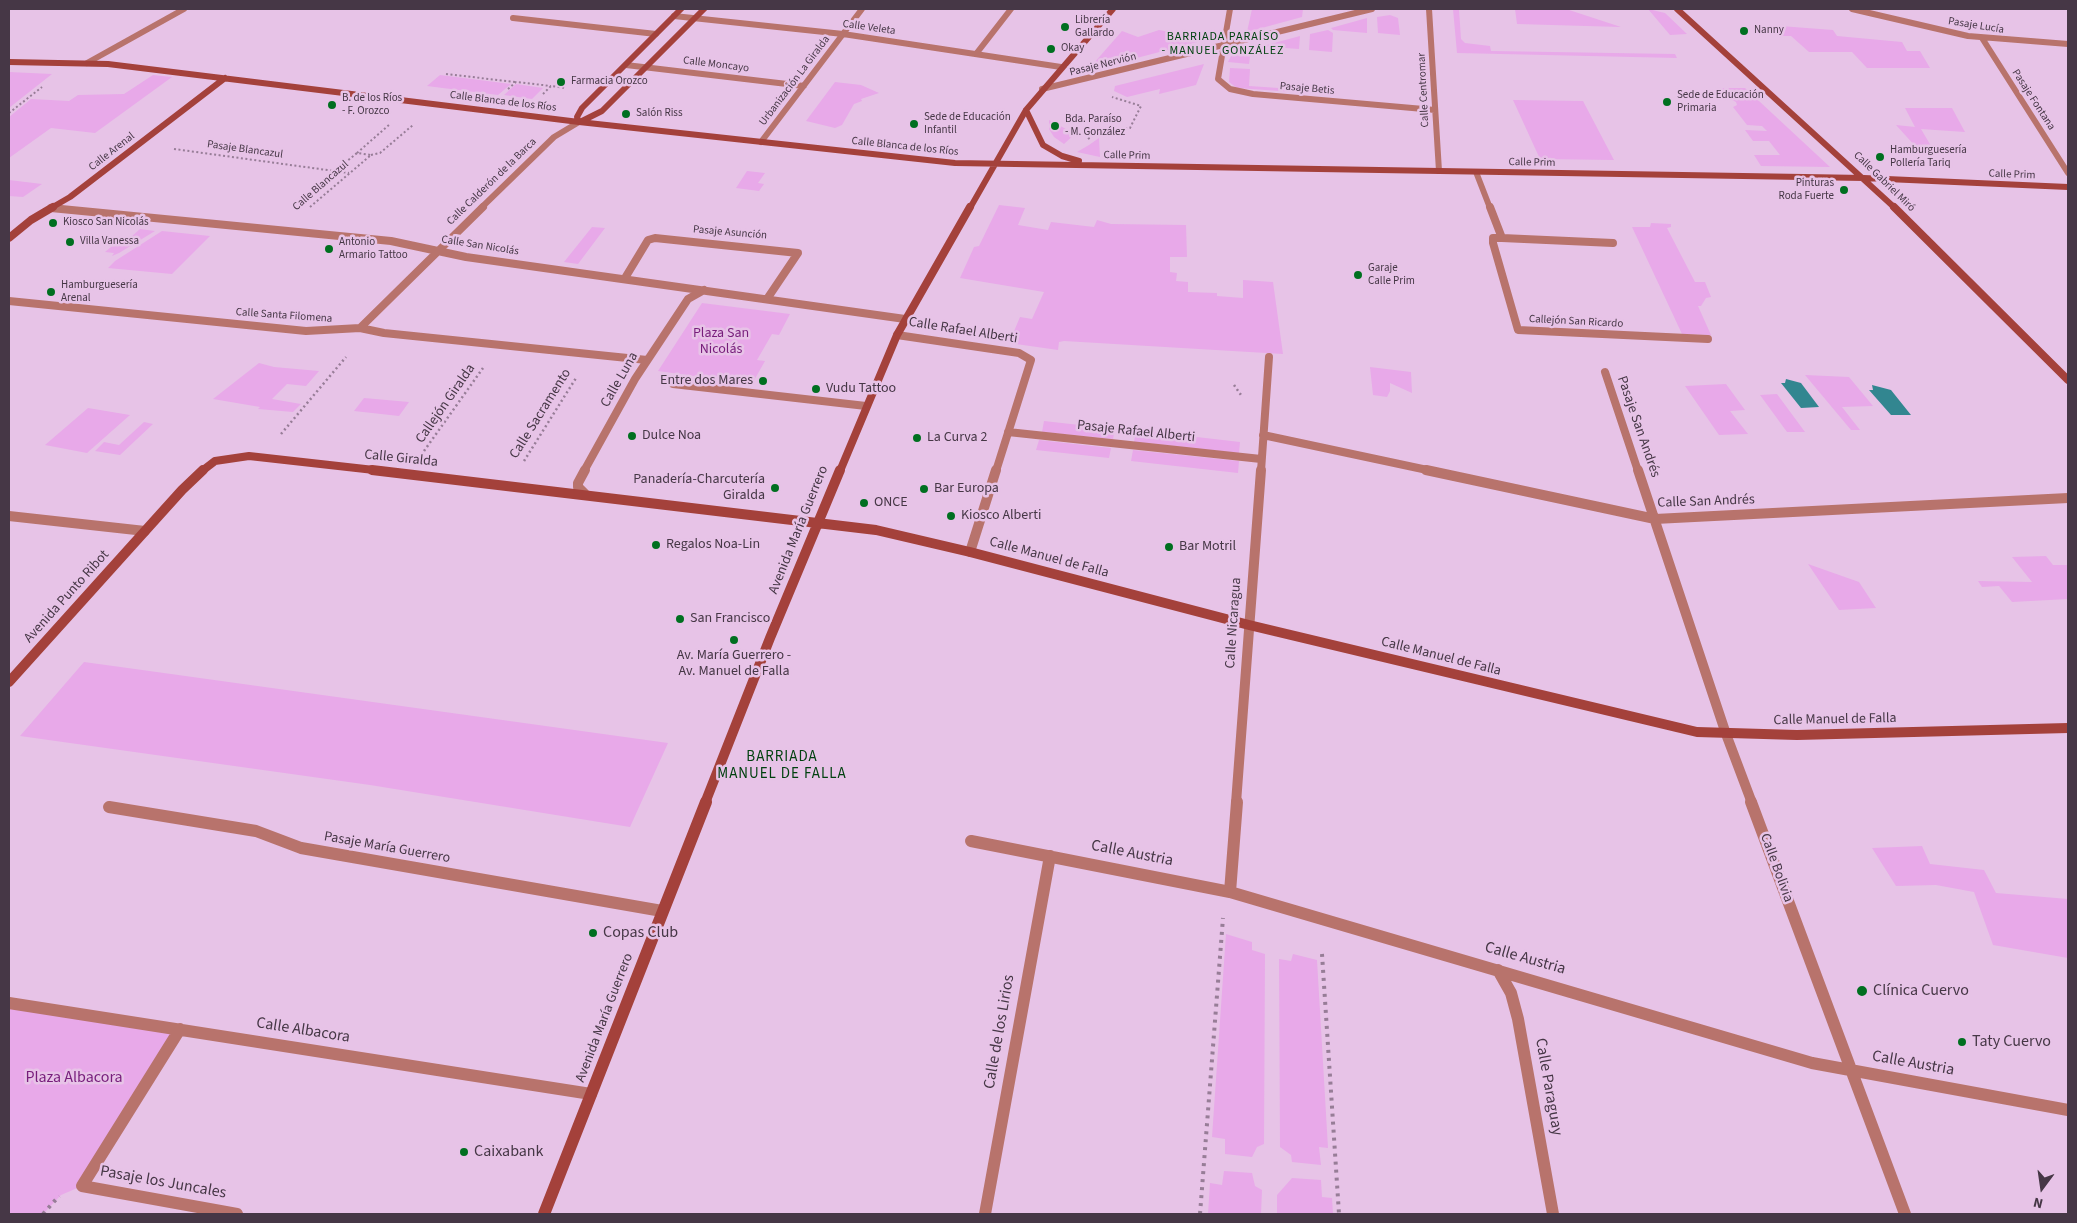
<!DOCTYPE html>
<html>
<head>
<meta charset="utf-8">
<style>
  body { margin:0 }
  #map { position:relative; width:2077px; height:1223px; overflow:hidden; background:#e7c3e7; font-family:"Source Sans 3",sans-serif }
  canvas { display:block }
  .frame { position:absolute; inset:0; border:10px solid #463746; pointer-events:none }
  .north { position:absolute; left:2017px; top:1163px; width:50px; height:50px; -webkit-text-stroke:4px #e7c3e7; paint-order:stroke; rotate:194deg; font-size:14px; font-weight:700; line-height:20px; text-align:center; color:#463746 }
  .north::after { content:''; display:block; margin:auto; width:18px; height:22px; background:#463746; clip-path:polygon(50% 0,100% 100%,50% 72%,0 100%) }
</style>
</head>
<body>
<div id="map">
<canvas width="2077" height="1223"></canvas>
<div class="frame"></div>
<div class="north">N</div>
</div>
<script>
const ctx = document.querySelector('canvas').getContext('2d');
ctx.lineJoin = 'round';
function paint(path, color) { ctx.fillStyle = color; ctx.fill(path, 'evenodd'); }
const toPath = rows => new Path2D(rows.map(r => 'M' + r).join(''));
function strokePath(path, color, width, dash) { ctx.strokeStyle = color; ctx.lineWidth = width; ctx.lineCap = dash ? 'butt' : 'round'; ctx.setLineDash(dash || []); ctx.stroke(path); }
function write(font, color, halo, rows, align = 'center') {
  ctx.font = font + ' "Source Sans 3",sans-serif'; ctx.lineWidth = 5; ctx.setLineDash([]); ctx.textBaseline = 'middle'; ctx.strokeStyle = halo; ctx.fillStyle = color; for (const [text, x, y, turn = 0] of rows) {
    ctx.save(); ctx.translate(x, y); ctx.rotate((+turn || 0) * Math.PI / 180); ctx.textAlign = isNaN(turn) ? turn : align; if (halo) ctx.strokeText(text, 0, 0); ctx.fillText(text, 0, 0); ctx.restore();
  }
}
const green = toPath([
  [1252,9,1303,9,1302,17,1247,32],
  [1453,9,1459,9,1461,39,1465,43,1490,46,1491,51,1675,54,1677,58,1457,53],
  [1515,9,1566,9,1621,27,1517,24],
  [1648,9,1665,13,1687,34,1670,35],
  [1390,15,1398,18,1400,35,1378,33,1377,17],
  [1367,18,1367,33,1333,30,1331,28],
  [1767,25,1833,30,1837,36,1902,42,1907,51,1920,51,1930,68,1867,68,1852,52,1809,52,1791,36,1780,36],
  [1159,30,1209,39,1087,71,1122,31,1138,37],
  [1328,30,1333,33,1332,52,1309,50,1310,34],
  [1300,36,1299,49,1259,46,1263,46],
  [1251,49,1249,64,1228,62,1232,54],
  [1204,64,1196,85,1159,94,1160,89,1127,97,1114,91,1115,86],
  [1230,68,1250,69,1249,86,1294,89,1294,92,1237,88,1229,82],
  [9,72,52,74,9,108],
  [153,75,172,77,95,133,51,128,9,158,9,117,31,99,69,101,78,95,124,94],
  [440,75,511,84,498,95,427,86],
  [835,82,861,85,879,93,861,99,862,101,854,104,842,125,835,128,806,121],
  [516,84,543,88,532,99,504,95],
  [1720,88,1745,88,1830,167,1761,166,1754,155,1780,155,1769,141,1753,141,1745,130,1767,131,1762,126,1747,125,1733,107,1737,105,1736,102,1728,98],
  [1513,100,1583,101,1614,160,1540,159],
  [1905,108,1952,108,1965,132,1921,129,1931,146,1916,147,1896,125,1915,127],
  [1049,120,1066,129,1076,133,1064,144,1054,137,1049,129],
  [1099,138,1100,157,1077,152,1089,145],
  [747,171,765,173,758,183,764,184,759,191,736,188],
  [9,180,42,184,23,197,9,196],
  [999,205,1025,208,1018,225,1048,230,1051,222,1094,227,1097,220,1111,224,1186,225,1187,257,1170,257,1170,272,1177,273,1176,281,1188,282,1188,292,1217,293,1217,296,1243,298,1243,280,1273,282,1283,354,1064,341,1059,342,1058,350,1009,343,1020,317,1032,319,1044,292,960,278,974,247,979,246],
  [1651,223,1671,224,1671,227,1667,228,1695,282,1705,282,1711,297,1706,298,1701,306,1698,306,1711,335,1682,334,1632,227,1650,227],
  [592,227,605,228,578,264,564,262],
  [140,229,155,231,119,253,112,256,114,253,105,252,124,236,131,237],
  [162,231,210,236,172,274,108,268,115,261],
  [702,303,790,314,779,335,772,334,757,360,765,361,752,384,658,371],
  [259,363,274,367,319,371,306,386,287,384,272,399,301,404,293,412,258,409,260,407,213,399],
  [1370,367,1411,372,1412,393,1390,383,1390,391,1387,397,1373,395],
  [1805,375,1849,377,1873,406,1842,407,1860,430,1851,430],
  [1726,384,1745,410,1730,411,1748,434,1719,435,1685,386],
  [1777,394,1805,432,1787,432,1760,395],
  [364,398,409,402,399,416,354,411],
  [88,408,130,415,87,453,45,445],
  [1044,421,1115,429,1113,439,1042,432],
  [144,422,153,424,120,455,95,451,104,442,119,445],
  [1136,430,1240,442,1239,453,1134,442],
  [1039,440,1111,448,1109,458,1036,450],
  [1133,450,1239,461,1238,473,1131,461],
  [2046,556,2053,565,2068,565,2068,599,2012,602,1999,586,1982,587,1978,581,2032,582,2012,557],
  [1808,564,1859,582,1876,608,1839,610],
  [84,662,135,669,668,743,630,827,370,785,20,736],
  [1922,846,1930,864,1984,870,1996,893,2068,899,2068,958,1993,945,1974,892,1936,885,1896,886,1872,848],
  [1226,934,1252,942,1252,950,1265,954,1264,1144,1257,1147,1252,1157,1225,1154,1225,1139,1212,1137],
  [1293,954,1317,960,1328,1148,1319,1147,1321,1165,1292,1162,1291,1155,1280,1147,1279,959,1291,961],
  [9,1003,180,1029,82,1186,61,1195,43,1214,9,1214],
  [1224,1171,1252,1173,1255,1186,1262,1190,1261,1214,1208,1214,1210,1183,1222,1185],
  [1292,1178,1321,1180,1322,1197,1332,1198,1333,1214,1277,1214,1277,1195]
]);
const water = toPath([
  [1786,379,1801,383,1819,407,1801,408,1781,383,1785,383],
  [1872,385,1891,390,1911,415,1891,415,1869,390,1873,390]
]);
const pathFar2 = toPath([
  [446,74,515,82],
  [508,89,516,82,551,86],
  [543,94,551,86,566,88],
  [9,113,42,87],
  [1088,139,1104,128,1130,128,1141,106,1112,97],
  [174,149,349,173],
  [357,153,390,124],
  [371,155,380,153,413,125],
  [310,207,371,155,357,153,335,171]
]);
const pathFar1 = toPath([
  [1234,385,1241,395],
  [281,434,346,357],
  [424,451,483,368],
  [524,461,576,378]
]);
const path = toPath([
  [1322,954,1339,1214],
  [43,1214,59,1196],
  [1200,1214,1223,918]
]);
const streetFar3 = toPath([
  [1230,9,1218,79,1230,89,1253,94,1435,110],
  [1429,9,1439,171],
  [1852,9,1968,36,2068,44],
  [674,16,843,34,1061,67],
  [513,18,656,34],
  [1982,38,2068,173],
  [976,54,1011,9],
  [87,63,184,9],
  [626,65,804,86],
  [1042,89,1372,9],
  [761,142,862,9],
  [1476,172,1490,208],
  [51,208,55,208],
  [481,208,554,137,579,122]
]);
const streetFar2 = toPath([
  [1490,207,1502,238,1493,238,1493,243,1518,330,1708,339],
  [51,208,391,241,466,257,905,319],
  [1502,238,1613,243],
  [625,278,648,240,655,238,798,253,767,299],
  [9,301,306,331,360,328,384,333,647,360],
  [360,328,483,207],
  [897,335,1019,353,1031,360,996,471],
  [1605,372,1638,471],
  [673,384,866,406],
  [1008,432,1261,459],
  [1263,435,1432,471],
  [584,471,635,379,688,299,704,290],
  [1261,471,1269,357]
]);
const streetFar1 = toPath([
  [1426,470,1655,519,2068,498],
  [1638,470,1726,734,1752,803],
  [585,494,578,487,578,483,585,470],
  [9,516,145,531],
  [970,552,996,470],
  [1236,803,1261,470]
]);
const street = toPath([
  [1751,802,1905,1214],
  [109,807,256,831,301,848,662,911],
  [971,841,1230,892,1812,1063,2068,1110],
  [1230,892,1237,802],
  [1498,970,1511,993,1518,1019,1553,1214],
  [9,1003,591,1094],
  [180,1029,82,1186,237,1214],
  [985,1214,1050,856]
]);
const secondaryFar3 = toPath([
  [1677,9,1895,208],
  [9,62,108,64,579,122,955,163,1864,178,2068,187],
  [1026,110,1043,145,1062,156,1079,161],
  [582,121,602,111,704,9],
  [579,122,577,117,582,108,681,9],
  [51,208,70,197,225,78],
  [970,208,1026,110,1113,9]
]);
const secondaryFar2 = toPath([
  [1894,207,2068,380],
  [9,238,31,220,53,207],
  [202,471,215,461,249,456,383,471],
  [840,471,897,335,970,207]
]);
const secondaryFar1 = toPath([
  [372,470,876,530,970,552,1249,625,1697,732,1797,735,2068,728],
  [9,682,182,490,203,470],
  [705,803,770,638,840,470]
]);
const secondary = toPath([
  [544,1214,706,802]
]);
const markers = [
  [1065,27,5,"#006f20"],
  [1744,31,5,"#006f20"],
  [1051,49,5,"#006f20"],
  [561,82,5,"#006f20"],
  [1667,102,5,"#006f20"],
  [332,105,5,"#006f20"],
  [626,114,5,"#006f20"],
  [914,124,5,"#006f20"],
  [1055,126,5,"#006f20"],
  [1880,157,5,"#006f20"],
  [1844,190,5,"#006f20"],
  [53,223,5,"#006f20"],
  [70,242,5,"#006f20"],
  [329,249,5,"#006f20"],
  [1358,275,5,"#006f20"],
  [51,292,5,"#006f20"],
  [763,381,5,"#006f20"],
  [816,389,5,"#006f20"],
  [632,436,5,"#006f20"],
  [917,438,5,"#006f20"],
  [775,488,5,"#006f20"],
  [924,489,5,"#006f20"],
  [864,503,5,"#006f20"],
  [951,516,5,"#006f20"],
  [656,545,5,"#006f20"],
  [1169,547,5,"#006f20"],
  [680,619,5,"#006f20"],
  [734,640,5,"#006f20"],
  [593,933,5,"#006f20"],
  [1862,991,6,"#006f20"],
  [1962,1042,5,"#006f20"],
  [464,1152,5,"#006f20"]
];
const farPoinames = [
  ["Librería",1075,21],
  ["Gallardo",1075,34],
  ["Nanny",1754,31],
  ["Okay",1061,49],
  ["Farmacia Orozco",571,82],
  ["Sede de Educación",1677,96],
  ["Primaria",1677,109],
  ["B. de los Ríos",342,99],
  ["- F. Orozco",342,112],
  ["Salón Riss",636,114],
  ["Sede de Educación",924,118],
  ["Infantil",924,131],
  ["Bda. Paraíso",1065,120],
  ["- M. González",1065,133],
  ["Hamburguesería",1890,151],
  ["Pollería Tariq",1890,164],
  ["Pinturas",1834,184,"right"],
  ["Roda Fuerte",1834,197,"right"],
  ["Kiosco San Nicolás",63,223],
  ["Villa Vanessa",80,242],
  ["Antonio",339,243],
  ["Armario Tattoo",339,256],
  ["Garaje",1368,269],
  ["Calle Prim",1368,282],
  ["Hamburguesería",61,286],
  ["Arenal",61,299]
];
const farStreetnames = [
  ["Pasaje Lucía",1976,26,9],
  ["Calle Veleta",869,28,8],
  ["Calle Moncayo",716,65,7],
  ["Pasaje Nervión",1103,65,-14],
  ["Urbanización La Giralda",795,81,-53],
  ["Pasaje Betis",1307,89,5],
  ["Calle Centromar",1424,90,-93],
  ["Pasaje Fontana",2033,100,57],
  ["Calle Blanca de los Ríos",503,102,7],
  ["Calle Blanca de los Ríos",905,147,6],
  ["Pasaje Blancazul",245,150,8],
  ["Calle Arenal",112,152,-38],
  ["Calle Prim",1127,156,1],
  ["Calle Prim",1532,163,1],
  ["Calle Prim",2012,175,2],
  ["Calle Calderón de la Barca",492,182,-44],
  ["Calle Gabriel Miró",1884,182,44],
  ["Calle Blancazul",321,186,-41],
  ["Pasaje Asunción",730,233,5],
  ["Calle San Nicolás",480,246,9],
  ["Calle Santa Filomena",284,316,4],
  ["Callejón San Ricardo",1576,322,3]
];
const farNeighbourhoodnames = [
  ["BARRIADA PARAÍSO",1223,37],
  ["- MANUEL GONZÁLEZ",1223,51]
];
const streetNames = [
  ["Calle Rafael Alberti",963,331,9],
  ["Calle Luna",620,380,-60],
  ["Callejón Giralda",446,404,-55],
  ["Calle Sacramento",541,414,-58],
  ["Pasaje San Andrés",1638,427,71],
  ["Pasaje Rafael Alberti",1136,432,6],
  ["Calle Giralda",401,459,6],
  ["Calle San Andrés",1706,502,-2],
  ["Avenida María Guerrero",799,530,-68],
  ["Calle Manuel de Falla",1049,558,15],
  ["Avenida Punto Ribot",67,597,-48],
  ["Calle Nicaragua",1234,623,-86],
  ["Calle Manuel de Falla",1441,657,14],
  ["Calle Manuel de Falla",1835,720,-1],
  ["Pasaje María Guerrero",387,848,10],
  ["Calle Bolivia",1776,868,70],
  ["Avenida María Guerrero",605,1018,-69]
];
const parkNames = [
  ["Plaza San",721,334],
  ["Nicolás",721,350]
];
const poiNames = [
  ["Entre dos Mares",753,381,"right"],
  ["Vudu Tattoo",826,389],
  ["Dulce Noa",642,436],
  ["La Curva 2",927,438],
  ["Panadería-Charcutería",765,480,"right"],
  ["Giralda",765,496,"right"],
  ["Bar Europa",934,489],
  ["ONCE",874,503],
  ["Kiosco Alberti",961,516],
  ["Regalos Noa-Lin",666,545],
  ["Bar Motril",1179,547],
  ["San Francisco",690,619],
  ["Av. María Guerrero -",734,656,"center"],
  ["Av. Manuel de Falla",734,672,"center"]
];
const neighbourhoodNames = [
  ["BARRIADA",782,758],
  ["MANUEL DE FALLA",782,775]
];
const nearStreetnames = [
  ["Calle Austria",1132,854,11],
  ["Calle Austria",1525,959,16],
  ["Calle Albacora",303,1031,9],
  ["Calle de los Lirios",1000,1032,-80],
  ["Calle Austria",1913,1064,10],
  ["Calle Paraguay",1548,1087,80],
  ["Pasaje los Juncales",163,1183,10]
];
const nearPoinames = [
  ["Copas Club",603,933],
  ["Clínica Cuervo",1873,991],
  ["Taty Cuervo",1972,1042],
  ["Caixabank",474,1152]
];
const nearParknames = [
  ["Plaza Albacora",74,1078]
];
paint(green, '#e8a9e9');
paint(water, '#328690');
strokePath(pathFar2, '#977d97', 2, [2, 2.5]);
strokePath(pathFar1, '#977d97', 2.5, [2, 3]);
strokePath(path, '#977d97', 4, [3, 5]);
strokePath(streetFar3, '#b8736c', 6);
strokePath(streetFar2, '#b8736c', 8);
strokePath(streetFar1, '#b8736c', 10);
strokePath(street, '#b8736c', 12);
strokePath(secondaryFar3, '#a4413b', 6);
strokePath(secondaryFar2, '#a4413b', 8);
strokePath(secondaryFar1, '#a4413b', 10);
strokePath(secondary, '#a4413b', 12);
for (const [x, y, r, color] of markers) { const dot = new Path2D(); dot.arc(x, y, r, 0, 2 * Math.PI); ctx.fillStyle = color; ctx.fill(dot); strokePath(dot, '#e7c3e7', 2); }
write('11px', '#463746', '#e7c3e7', farPoinames, 'left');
write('11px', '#463746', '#e7c3e7', farStreetnames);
ctx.letterSpacing = '1px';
write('12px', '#00410f', '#e7c3e7', farNeighbourhoodnames);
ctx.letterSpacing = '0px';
write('14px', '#463746', '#e7c3e7', streetNames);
write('14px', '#771d7b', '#e7c3e7', parkNames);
write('14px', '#463746', '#e7c3e7', poiNames, 'left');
ctx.letterSpacing = '1px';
write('15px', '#00410f', '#e7c3e7', neighbourhoodNames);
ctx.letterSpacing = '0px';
write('16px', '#463746', '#e7c3e7', nearStreetnames);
write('16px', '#463746', '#e7c3e7', nearPoinames, 'left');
write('16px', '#771d7b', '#e7c3e7', nearParknames);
</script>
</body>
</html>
